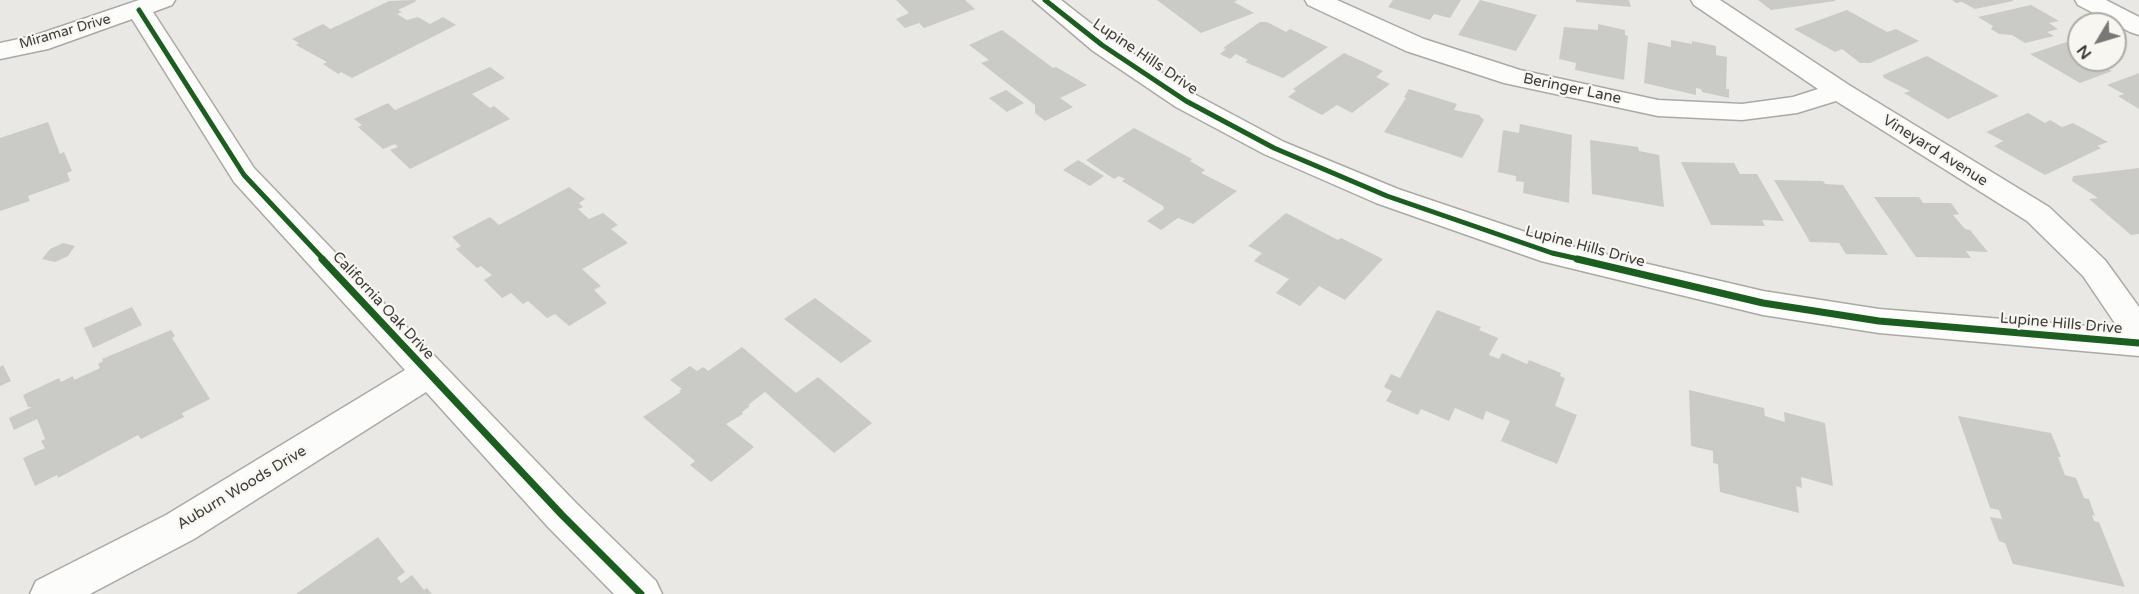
<!DOCTYPE html>
<html>
<head>
<meta charset="utf-8">
<style>
  body { margin:0 }
  #map { position:relative; width:2139px; height:594px; overflow:hidden; background:#e9e8e5; font-family:"Varela Round",sans-serif }
  canvas { display:block }
  .north { position:absolute; left:2067px; top:12px; width:60px; height:60px; box-sizing:border-box; background:#f8f6f0; border:2px solid #adaca7; border-radius:50%; rotate:232deg; font-size:16px; font-weight:700; line-height:24px; text-align:center; color:#3d3c3a }
  .north::after { content:''; display:block; margin:auto; width:21px; height:27px; background:#797876; clip-path:polygon(50% 0,100% 100%,50% 72%,0 100%) }
</style>
</head>
<body>
<div id="map">
<canvas width="2139" height="594"></canvas>
<div class="north">N</div>
</div>
<script>
const ctx = document.querySelector('canvas').getContext('2d');
ctx.lineJoin = 'round';
function paint(path, color) { ctx.fillStyle = color; ctx.fill(path, 'evenodd'); }
const toPath = rows => new Path2D(rows.map(r => 'M' + r).join(''));
function strokePath(path, color, width, dash) { ctx.strokeStyle = color; ctx.lineWidth = width; ctx.lineCap = dash ? 'butt' : 'round'; ctx.setLineDash(dash || []); ctx.stroke(path); }
function write(font, color, halo, rows, align = 'center') {
  ctx.font = font + ' "Varela Round",sans-serif'; ctx.lineWidth = 4.5; ctx.setLineDash([]); ctx.textBaseline = 'middle'; ctx.strokeStyle = halo; ctx.fillStyle = color; for (const [text, x, y, turn = 0] of rows) {
    ctx.save(); ctx.translate(x, y); ctx.rotate((+turn || 0) * Math.PI / 180); ctx.textAlign = isNaN(turn) ? turn : align; if (halo) ctx.strokeText(text, 0, 0); ctx.fillText(text, 0, 0); ctx.restore();
  }
}
const building = toPath([
  [414,0,417,1,398,10,402,12,397,14,407,20,418,17,430,24,443,17,456,25,352,78,341,72,338,74,323,64,327,62,296,45,299,43,292,39,323,24,330,29,339,25,389,1],
  [896,0,965,0,975,9,924,28,919,23,905,28,896,19,909,13],
  [1157,0,1238,0,1234,2,1254,13,1201,33],
  [1393,0,1461,0,1450,18,1434,14,1430,20,1388,7],
  [1480,0,1537,15,1516,51,1458,35],
  [1576,0,1629,0,1631,7,1576,2],
  [1758,0,1835,0,1835,1,1771,10],
  [1952,0,2013,0,2013,1,1975,9,1962,2,1956,3],
  [2031,5,2059,21,2049,23,2058,29,2047,32,2054,36,2025,43,2012,35,1999,34,1991,29,1993,26,1978,17],
  [1847,10,1887,32,1896,29,1919,41,1870,63,1860,63,1842,49,1835,52,1794,29],
  [1260,22,1267,22,1286,32,1290,29,1328,47,1283,78,1245,62,1248,60,1236,54,1230,59,1220,54,1226,49,1223,48],
  [1598,24,1625,30,1625,35,1628,36,1624,80,1575,70,1576,63,1559,59,1564,27,1598,30],
  [1002,30,1053,68,1056,67,1087,85,1060,98,1073,107,1045,121,1035,113,1035,105,981,63,989,60,969,45],
  [2079,38,2079,60,2115,60,2115,49,2121,53,2115,55,2123,59,2110,64,2115,67,2108,69,2112,71,2080,83,2030,54],
  [1671,40,1692,44,1692,41,1716,46,1716,55,1727,57,1726,89,1729,89,1729,98,1702,92,1701,89,1696,88,1696,95,1644,83,1648,42,1671,47],
  [1344,53,1383,71,1376,77,1390,84,1352,113,1337,105,1322,115,1288,97,1296,91,1293,89],
  [1927,56,1999,96,1948,119,1904,93,1910,91,1884,78,1883,75],
  [490,67,505,78,472,94,490,108,494,106,510,119,410,169,390,150,398,147,395,144,383,149,358,127,362,125,354,119,388,103,395,110],
  [2139,73,2139,109,2118,96,2124,94,2107,85],
  [1409,89,1457,104,1454,110,1479,115,1484,120,1462,158,1384,132,1406,98,1404,97],
  [1006,90,1024,103,1007,112,989,98],
  [2028,113,2045,123,2050,120,2062,127,2073,123,2108,142,2097,146,2101,148,2045,175,1994,146,2003,141,1986,132],
  [48,122,60,154,64,152,72,171,67,173,70,181,28,196,30,201,0,211,0,138],
  [1520,124,1572,135,1569,203,1523,193,1524,182,1516,181,1516,176,1498,172,1503,130,1519,133],
  [1134,128,1192,159,1190,161,1205,170,1201,173,1237,191,1193,224,1178,218,1161,230,1147,221,1164,209,1163,206,1122,181,1125,179,1119,176,1114,179,1086,160],
  [1590,140,1638,147,1639,151,1659,155,1664,207,1592,194],
  [1078,160,1104,176,1090,186,1063,170],
  [1681,162,1734,163,1740,174,1757,174,1784,221,1762,220,1765,226,1711,225],
  [2139,168,2139,234,2131,235,2089,199,2098,198,2072,181,2073,176],
  [1774,180,1823,181,1825,184,1843,185,1888,255,1846,254,1839,243,1810,242],
  [569,187,585,199,579,203,583,207,578,209,589,219,603,213,618,225,611,229,628,243,582,269,601,286,594,290,607,303,569,326,555,314,547,318,528,301,523,304,511,293,502,298,484,280,492,275,481,266,477,268,456,249,461,246,452,237,490,217,499,225],
  [1874,197,1919,197,1923,203,1951,203,1959,214,1953,215,1965,229,1970,230,1988,252,1966,251,1971,258,1916,257],
  [1286,213,1338,240,1341,238,1383,259,1345,300,1319,286,1300,306,1276,293,1289,279,1254,261,1262,253,1248,246],
  [63,243,75,246,68,256,55,262,42,259,50,249],
  [815,298,872,341,841,363,784,319],
  [132,307,142,325,93,348,84,328],
  [1437,310,1481,327,1479,330,1498,338,1489,355,1499,359,1502,353,1527,364,1529,360,1561,373,1560,376,1565,378,1555,406,1577,415,1557,464,1501,441,1510,421,1486,411,1483,420,1455,408,1449,421,1421,409,1418,415,1386,401,1392,391,1384,387,1391,374,1400,378],
  [171,330,175,336,172,338,210,399,182,413,184,417,141,439,138,435,58,478,57,475,35,486,23,458,45,448,41,441,45,439,37,419,14,430,9,418,32,407,28,407,23,395,59,378,61,382,73,376,74,380,100,368,98,364,103,361,102,359],
  [742,347,796,393,818,377,872,423,834,453,765,392,748,405,750,406,742,412,743,414,726,424,754,447,711,482,690,465,695,461,643,417,681,392,679,391,682,389,670,380,690,366,697,371,703,367,708,371],
  [3,365,11,381,0,386,0,367],
  [1689,390,1764,408,1765,416,1785,422,1784,412,1825,423,1833,486,1801,477,1802,488,1796,486,1799,513,1720,492,1718,464,1713,463,1713,451,1691,446],
  [1958,416,2051,433,2061,457,2058,457,2065,475,2076,478,2084,498,2089,499,2095,516,2092,515,2094,521,2099,522,2125,587,2013,564,2005,543,1999,541,1990,517,2002,519,1999,510,1990,508],
  [378,537,405,572,397,578,401,583,412,575,424,590,427,588,432,594,296,594]
]);
const minor = toPath([
  [139,0,175,0,172,5,153,12,254,168,576,503,656,581,662,594,614,594,548,527,426,392,194,539,90,594,30,594,36,581,166,515,405,370,234,182,132,19,48,49,0,59,0,43,33,36,139,0],
  [1305,0,1337,0,1424,39,1520,70,1658,100,1742,104,1793,97,1818,89,1694,5,1691,0,1720,0,1849,85,2049,207,2105,260,2139,307,2139,345,2127,341,2083,276,2027,221,1836,101,1797,113,1742,120,1658,116,1504,83,1406,51,1308,5,1305,0],
  [2075,0,2106,0,2139,17,2139,35,2130,32,2078,5,2075,0]
]);
const tertiary = toPath([
  [1033,0,1061,0,1111,39,1196,95,1284,142,1398,189,1558,243,1763,291,1879,309,2139,330,2139,356,1879,333,1763,315,1541,261,1376,203,1264,154,1176,107,1093,51,1033,0]
]);
const cyclewayFar1 = toPath([
  [1045,0,1102,45,1186,101,1274,148,1387,196,1552,253,1583,260],
  [139,10,244,175,324,260]
]);
const cycleway = toPath([
  [322,259,562,515,641,594],
  [1577,259,1763,303,1879,321,2139,343]
]);
const farStreetnames = [
  ["Miramar Drive",65,32,-16]
];
const streetNames = [
  ["Lupine Hills Drive",1145,57,34],
  ["Beringer Lane",1572,89,12],
  ["Vineyard Avenue",1935,151,32],
  ["Lupine Hills Drive",1585,247,15],
  ["California Oak Drive",383,306,47],
  ["Lupine Hills Drive",2061,324,5],
  ["Auburn Woods Drive",242,488,-31]
];
paint(building, '#cacac7');
strokePath(minor, '#aaa9a6', 3);
strokePath(tertiary, '#aaa9a6', 3);
paint(minor, '#fcfcfb');
paint(tertiary, '#fcfcfb');
strokePath(cyclewayFar1, '#1b5e20', 5);
strokePath(cycleway, '#1b5e20', 7);
write('14px', '#3d3c3a', '#f8f6f0', farStreetnames);
write('15px', '#3d3c3a', '#f8f6f0', streetNames);
</script>
</body>
</html>
